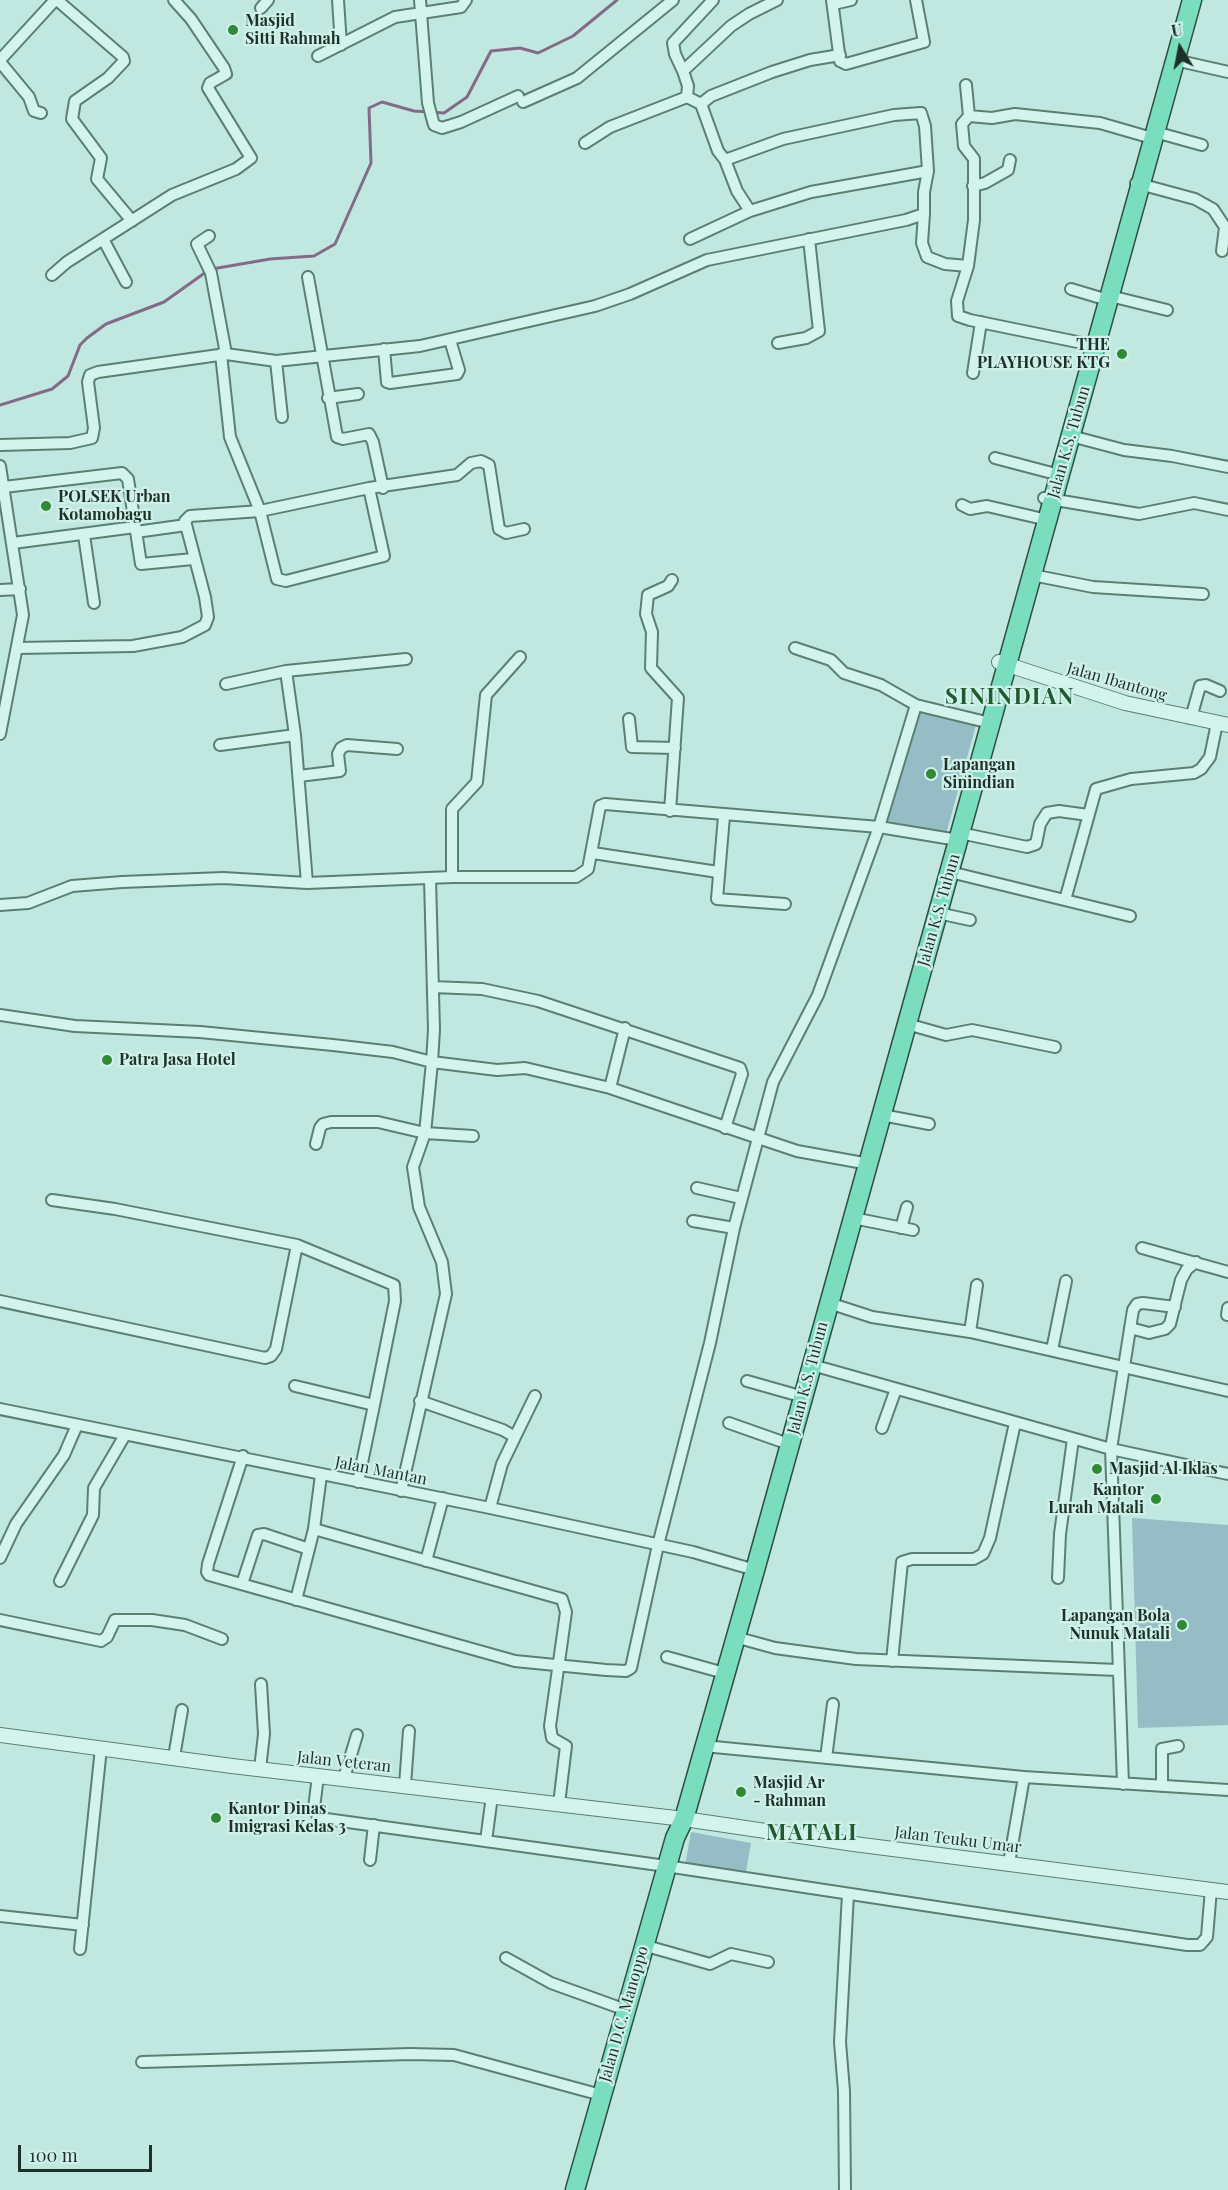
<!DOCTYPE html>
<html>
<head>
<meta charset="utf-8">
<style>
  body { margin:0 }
  #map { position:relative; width:1228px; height:2190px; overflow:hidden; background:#c1e8e0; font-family:"Playfair Display",serif }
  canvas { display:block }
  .north { position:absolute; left:1150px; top:18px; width:60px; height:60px; -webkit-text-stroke:4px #cff1ea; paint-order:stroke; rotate:350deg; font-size:16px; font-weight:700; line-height:24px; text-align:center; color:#1d3128 }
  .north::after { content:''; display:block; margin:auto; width:21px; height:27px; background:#1d3128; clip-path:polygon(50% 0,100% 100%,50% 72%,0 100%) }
  .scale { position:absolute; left:18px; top:2145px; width:134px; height:27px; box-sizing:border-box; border:3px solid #1d3128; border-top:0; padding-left:8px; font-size:18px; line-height:21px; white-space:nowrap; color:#1d3128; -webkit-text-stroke:4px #cff1ea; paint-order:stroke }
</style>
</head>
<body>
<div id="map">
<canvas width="1228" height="2190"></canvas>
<div class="north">U</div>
<div class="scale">100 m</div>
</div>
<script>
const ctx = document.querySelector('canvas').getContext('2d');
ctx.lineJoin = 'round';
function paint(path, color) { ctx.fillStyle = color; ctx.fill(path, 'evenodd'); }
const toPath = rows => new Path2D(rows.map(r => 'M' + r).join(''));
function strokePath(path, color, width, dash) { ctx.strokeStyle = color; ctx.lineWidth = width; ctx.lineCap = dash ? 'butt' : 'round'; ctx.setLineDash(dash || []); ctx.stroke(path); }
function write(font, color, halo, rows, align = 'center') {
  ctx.font = font + ' "Playfair Display",serif'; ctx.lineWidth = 4.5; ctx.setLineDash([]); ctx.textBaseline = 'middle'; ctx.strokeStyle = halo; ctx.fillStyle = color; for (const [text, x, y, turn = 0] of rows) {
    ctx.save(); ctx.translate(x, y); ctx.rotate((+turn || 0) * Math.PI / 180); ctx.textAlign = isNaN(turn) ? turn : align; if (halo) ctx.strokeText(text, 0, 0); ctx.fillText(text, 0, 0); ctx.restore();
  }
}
const green = toPath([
  [916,711,976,725,946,834,886,823],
  [1132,1518,1228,1525,1228,1725,1138,1728],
  [691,1832,751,1843,745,1877,685,1866]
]);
const stream = toPath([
  [212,269,270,259,314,256,335,244,371,163,369,108,382,102,414,111,444,113,467,97,491,51,520,48,538,53,573,36,617,0],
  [0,405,52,389,68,376,80,345,87,338,106,324,164,302,206,272]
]);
const minor = toPath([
  [57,0,123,57,124,61,108,78,75,101,72,119,101,158,97,179,132,221],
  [338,0,341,45],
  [420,0,428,103,434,125,442,128,461,122,518,96],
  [777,0,749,14,731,26,683,71,688,86,687,97,701,104,711,96,772,72,810,60,840,55],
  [832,0,840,61,846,64,924,42,916,0],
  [833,4,851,0],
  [261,8,268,0],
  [318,56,395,17,461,7,466,0],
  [0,60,55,0],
  [1175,60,1228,72],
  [0,62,29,97,34,111,41,113],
  [683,71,675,54,673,43,713,0],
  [966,85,969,116],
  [523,102,577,78,673,0],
  [701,104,718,151,725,160,783,139,894,115,921,113,925,126,928,171,924,192,924,214],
  [1155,132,1202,145],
  [585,143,610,127,687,97],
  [725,160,737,191,750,211,811,192,928,171],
  [1136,183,1195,199,1213,209,1225,227,1222,251],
  [973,186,985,183,1008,170,1010,160],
  [209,236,197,244,211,273,226,354],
  [103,239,126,282],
  [690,239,750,211],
  [52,275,67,262,172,195,236,169,251,158,208,88,210,83,226,74,224,68,191,19,174,0],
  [308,277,337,437,343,439,369,434,373,442,383,488],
  [1071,289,1101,298],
  [1110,296,1167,310],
  [778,343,806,338,819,331,809,239],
  [1097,346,970,320,958,316,957,301,968,266,974,220,974,159,964,146,962,124,969,116,992,118,1015,114,1100,123,1145,136],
  [384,349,387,382,390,383,457,374,459,370,450,340],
  [221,354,230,437,260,511,277,579,286,581,384,556,369,488],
  [276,361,282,417],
  [973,373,981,322],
  [328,398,358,394],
  [1071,436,1124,450,1172,456,1228,467],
  [0,445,70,443,92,438,94,428,88,382,90,375,98,372,226,354,276,361,420,346,595,306,630,294,707,260,906,220,924,214,922,243,927,257,945,264,968,266],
  [995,458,1052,473],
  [0,466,23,615,0,734],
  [4,487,122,473,128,479,141,564,193,559],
  [1044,498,1139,514,1194,503,1228,510],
  [962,505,970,509,987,506,1039,518],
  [136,532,186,525],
  [84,535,94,603],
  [13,543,135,527],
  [1032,575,1093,587,1203,594],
  [0,590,20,589],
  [17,648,133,646,182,637,205,625,208,617,205,597,185,521,190,516,260,511,369,488,457,475,471,463,481,461,489,465,499,529,506,533,524,529],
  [795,648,831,660,844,673,881,685,916,705],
  [286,671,295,735,307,883],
  [226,684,286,671,406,659],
  [1191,718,1200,686,1206,685,1220,691],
  [629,719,632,747,675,748],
  [220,745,295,735],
  [299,776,340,771,338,754,341,748,347,745,397,749],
  [670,811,678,698,651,668,652,632,646,614,648,595,668,586,672,580],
  [724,816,717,899,785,904],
  [960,833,1027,847,1036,844,1040,824,1047,813,1059,811,1088,815],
  [958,840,879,827,916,705,982,721],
  [593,853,718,872],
  [950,872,1130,916],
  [452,877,452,809,477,782,486,695,520,657],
  [1065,900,1096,789,1131,779,1194,773,1201,769,1210,757,1217,723],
  [0,905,28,903,72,886,122,882,223,878,307,883,452,877,576,877,588,869,600,806,605,804,879,827,818,995,773,1082,734,1228,710,1343,658,1545,631,1668,626,1671,606,1670,515,1661,209,1575,207,1572,208,1564,243,1456],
  [938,913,970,920],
  [433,987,482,989,538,1001,740,1068,742,1074,725,1128],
  [0,1015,75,1026,200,1032,333,1045,393,1052,432,1062,497,1070,525,1068,610,1088,797,1151,869,1164],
  [907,1024,946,1035,972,1030,1055,1047],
  [610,1088,625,1028],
  [882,1115,929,1124],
  [316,1144,320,1128,323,1124,331,1122,378,1122,425,1133,473,1136],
  [697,1188,741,1198],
  [853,1218,913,1230],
  [693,1221,734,1228],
  [901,1228,907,1207],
  [297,1245,394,1285,395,1301,374,1405],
  [1142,1248,1228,1272],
  [0,1301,265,1358,271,1356,276,1349,297,1245,115,1209,52,1200],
  [829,1303,872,1317,970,1332,1228,1391],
  [1227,1315,1228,1308],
  [1130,1328,1149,1333,1165,1329,1170,1324,1181,1280,1187,1269,1196,1262],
  [970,1332,977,1285],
  [1052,1350,1066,1281],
  [812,1365,1111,1449,1228,1474],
  [747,1381,793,1394],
  [295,1386,374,1405,358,1482],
  [420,1401,503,1430,515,1437,502,1464,490,1508],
  [0,1409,490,1508,693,1552,755,1570],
  [729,1423,780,1441],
  [882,1428,896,1389],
  [515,1437,535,1396],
  [401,1491,446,1294,442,1262,419,1207,413,1167,425,1133,432,1062,434,1030,430,879],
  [314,1529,321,1475],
  [0,1558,16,1524,64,1455,77,1425],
  [426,1561,443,1498],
  [1058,1578,1060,1534,1073,1439],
  [60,1581,93,1515,94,1488,125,1435],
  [242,1584,258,1535,264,1534,309,1549],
  [296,1600,314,1529,562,1599,566,1612,550,1726,552,1738,566,1746,559,1804],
  [0,1620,101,1641,107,1637,115,1620,152,1620,185,1625,222,1639],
  [735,1637,775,1648,856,1659,1117,1670],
  [667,1657,717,1671],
  [892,1661,902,1562,912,1559,974,1559,983,1554,990,1538,1015,1423],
  [704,1746,1024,1777,1228,1790],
  [174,1757,182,1710],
  [826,1758,833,1704],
  [260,1769,264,1734,261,1684],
  [318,1776,314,1808,319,1818,666,1866,1187,1945,1200,1945,1207,1937,1211,1889],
  [344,1778,357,1735],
  [1123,1784,1111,1449,1133,1310,1137,1304,1143,1303,1175,1307],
  [405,1785,409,1731],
  [1162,1786,1162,1749,1178,1746],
  [486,1841,492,1796],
  [370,1860,374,1825],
  [1009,1863,1024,1777],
  [0,1916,83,1925],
  [643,1945,710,1964,731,1954,768,1962],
  [80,1949,101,1748],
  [506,1958,551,1983,626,2010],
  [142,2062,410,2054,454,2055,601,2095],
  [845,2190,844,2091,840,2042,848,1894]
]);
const tertiary = toPath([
  [999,662,1125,703,1228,725],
  [0,1735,232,1766,684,1819,854,1844,1228,1892]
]);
const trunk = toPath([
  [575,2190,675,1838,684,1819,755,1570,1192,0]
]);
const markers = [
  [233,30,6,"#308937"],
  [1122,354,6,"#308937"],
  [46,506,6,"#308937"],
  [931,774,6,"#308937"],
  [107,1060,6,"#308937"],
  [1097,1469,6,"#308937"],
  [1156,1499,6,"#308937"],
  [1182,1625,6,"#308937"],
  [741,1792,6,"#308937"],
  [216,1818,6,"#308937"]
];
const poiNames = [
  ["Masjid",245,21],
  ["Sitti Rahmah",245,39],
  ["THE",1110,345,"right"],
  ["PLAYHOUSE KTG",1110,363,"right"],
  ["POLSEK Urban",58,497],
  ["Kotamobagu",58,515],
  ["Lapangan",943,765],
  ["Sinindian",943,783],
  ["Patra Jasa Hotel",119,1060],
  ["Masjid Al Iklas",1109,1469],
  ["Kantor",1144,1490,"right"],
  ["Lurah Matali",1144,1508,"right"],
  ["Lapangan Bola",1170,1616,"right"],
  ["Nunuk Matali",1170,1634,"right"],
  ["Masjid Ar",753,1783],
  ["- Rahman",753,1801],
  ["Kantor Dinas",228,1809],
  ["Imigrasi Kelas 3",228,1827]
];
const streetNames = [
  ["Jalan K.S. Tubun",1069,442,-74],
  ["Jalan Ibantong",1117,682,16],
  ["Jalan K.S. Tubun",939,910,-74],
  ["Jalan K.S. Tubun",808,1378,-75],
  ["Jalan Mantan",381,1471,11],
  ["Jalan Veteran",344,1762,6],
  ["Jalan Teuku Umar",958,1840,7],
  ["Jalan D.C. Manoppo",624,2014,-74]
];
const districtNames = [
  ["SININDIAN",1010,697],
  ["MATALI",812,1833]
];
paint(green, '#96bcc5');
strokePath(stream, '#836b88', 3);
strokePath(minor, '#5a8071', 14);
strokePath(tertiary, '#5a8071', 16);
strokePath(trunk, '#2e4e3f', 21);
strokePath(minor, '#d3f4ed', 10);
strokePath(tertiary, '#d3f4ed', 14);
strokePath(trunk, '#7addbe', 18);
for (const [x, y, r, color] of markers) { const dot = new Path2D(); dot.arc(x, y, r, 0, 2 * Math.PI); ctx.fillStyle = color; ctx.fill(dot); strokePath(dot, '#cff1ea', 2); }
write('bold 16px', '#1d3128', '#cff1ea', poiNames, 'left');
write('16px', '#1d3128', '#cff1ea', streetNames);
ctx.letterSpacing = '1.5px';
write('bold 22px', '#215931', '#cff1ea', districtNames);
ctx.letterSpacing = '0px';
</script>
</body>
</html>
